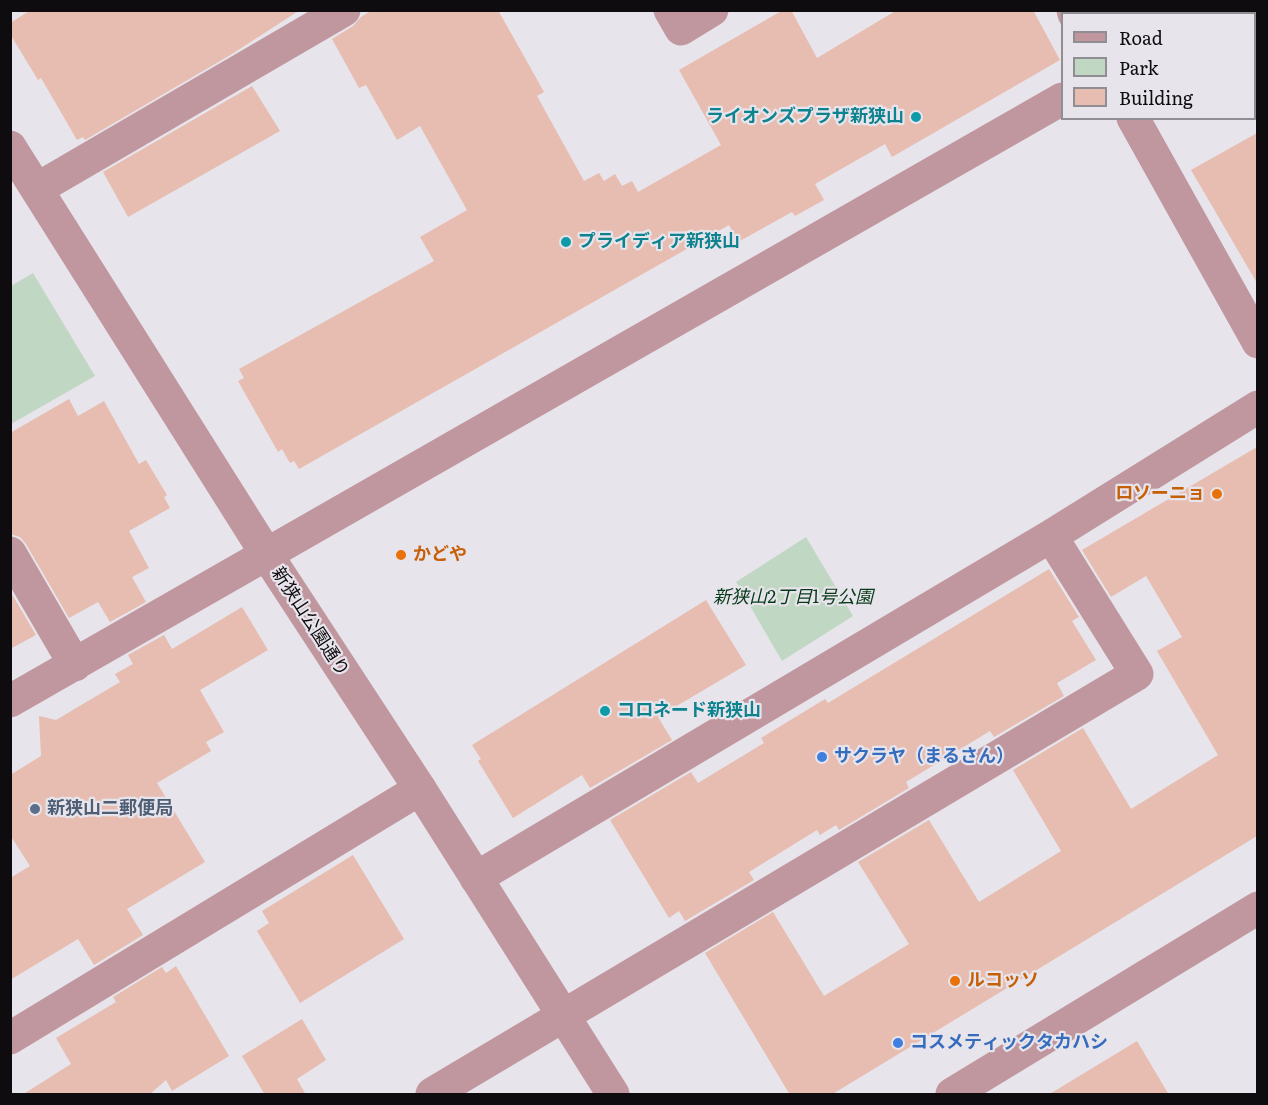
<!DOCTYPE html>
<html>
<head>
<meta charset="utf-8">
<style>
  body { margin:0 }
  #map { position:relative; width:1268px; height:1105px; overflow:hidden; background:#e8e4eb; font-family:Literata,serif }
  canvas { display:block }
  .frame { position:absolute; inset:0; border:12px solid #0e0c0f; pointer-events:none }
  .legend { position:absolute; left:1061px; top:12px; width:195px; height:108px; box-sizing:border-box; background:#e8e4eb; border:2px solid #918e93; margin:0; padding:8px 10px; list-style:none; font-size:18px; color:#0e0c0f }
  .legend li { display:flex; align-items:center; gap:12px; height:30px }
  .legend b { width:30px; border:2px solid #918e93 }
</style>
</head>
<body>
<div id="map">
<canvas width="1268" height="1105"></canvas>
<div class="frame"></div>
<ul class="legend">
<li><b style="height:8px;background:#c0979f"></b>Road</li>
<li><b style="height:16px;background:#c0d7c3"></b>Park</li>
<li><b style="height:16px;background:#e6bdb0"></b>Building</li>
</ul>
</div>
<script>
const ctx = document.querySelector('canvas').getContext('2d');
ctx.lineJoin = 'round';
function paint(path, color) { ctx.fillStyle = color; ctx.fill(path, 'evenodd'); }
const toPath = rows => new Path2D(rows.map(r => 'M' + r).join(''));
function strokePath(path, color, width, dash) { ctx.strokeStyle = color; ctx.lineWidth = width; ctx.lineCap = dash ? 'butt' : 'round'; ctx.setLineDash(dash || []); ctx.stroke(path); }
function write(font, color, halo, rows, align = 'center') {
  ctx.font = font + ' Literata,"Noto Sans JP",serif'; ctx.lineWidth = 4.5; ctx.setLineDash([]); ctx.textBaseline = 'middle'; ctx.strokeStyle = halo; ctx.fillStyle = color; for (const [text, x, y, turn = 0] of rows) {
    ctx.save(); ctx.translate(x, y); ctx.rotate((+turn || 0) * Math.PI / 180); ctx.textAlign = isNaN(turn) ? turn : align; if (halo) ctx.strokeText(text, 0, 0); ctx.fillText(text, 0, 0); ctx.restore();
  }
}
const green = toPath([
  [33,273,95,376,11,424,11,286],
  [806,537,853,616,782,661,736,582]
]);
const building = toPath([
  [31,10,300,10,232,54,85,140,83,137,77,140,41,78,38,80,10,34,10,23],
  [372,10,498,10,544,92,537,96,584,181,599,173,604,181,615,174,622,186,632,181,638,192,721,145,679,70,783,10,791,10,817,58,897,10,1033,10,1060,60,892,157,885,144,815,184,824,200,795,216,792,212,738,242,729,225,299,469,294,461,290,463,282,449,278,452,238,381,244,378,239,369,434,261,420,237,467,210,420,126,397,140,366,85,359,88,332,39,353,26,361,17],
  [252,86,280,131,128,217,103,172],
  [1257,133,1257,283,1191,170],
  [69,399,78,416,104,401,139,464,146,460,167,495,164,497,170,508,129,531,149,568,132,577,146,602,110,622,98,602,69,618,26,544,20,537,10,534,10,433],
  [1257,447,1257,836,831,1095,790,1095,705,953,773,912,824,996,909,944,858,862,929,820,979,902,1061,851,1013,770,1083,728,1131,809,1218,755,1157,651,1182,637,1146,576,1111,597,1082,550],
  [1049,569,1079,617,1072,621,1096,660,1057,683,1064,696,994,737,990,731,906,782,909,788,839,830,836,825,820,835,817,830,749,872,754,880,685,921,679,911,669,918,610,820,691,772,698,783,764,743,761,738,825,699,828,703],
  [10,591,36,635,10,649],
  [706,600,746,665,658,717,672,740,590,788,582,775,513,818,478,761,481,759,472,745],
  [242,607,268,650,200,690,224,732,206,742,211,751,157,783,205,862,127,909,143,935,94,965,78,939,10,980,10,878,30,866,10,835,10,775,41,756,39,716,56,720,120,682,115,674,133,664,128,655,164,635,172,649],
  [353,855,404,939,300,1003,257,931,269,923,262,911],
  [176,966,229,1056,172,1091,166,1080,149,1095,22,1095,71,1064,56,1038,116,1002,113,997,162,967,166,973],
  [302,1019,326,1060,297,1079,306,1095,265,1095,242,1056],
  [1137,1041,1169,1095,1048,1095]
]);
const minor = toPath([
  [670,10,681,29,712,10],
  [1073,10,1074,14],
  [1133,118,1258,342],
  [37,189,344,10],
  [10,553,75,665],
  [10,701,1062,99],
  [476,878,1051,536,1258,407],
  [10,1038,420,789],
  [432,1094,1137,674,1051,536]
]);
const tertiary = toPath([
  [10,147,267,555,420,789,613,1094],
  [952,1094,1258,908]
]);
const markers = [
  [916,117,6,"#0f9aa8"],
  [566,242,6,"#0f9aa8"],
  [1217,494,6,"#e8710a"],
  [401,555,6,"#e8710a"],
  [605,711,6,"#0f9aa8"],
  [822,757,6,"#3f7fe0"],
  [35,809,6,"#5c6f8a"],
  [955,981,6,"#e8710a"],
  [898,1043,6,"#3f7fe0"]
];
const cultureNames = [
  ["ライオンズプラザ新狭山",904,117,"right"],
  ["プライディア新狭山",578,242],
  ["コロネード新狭山",617,711]
];
const foodNames = [
  ["ロソーニョ",1205,494,"right"],
  ["かどや",413,555],
  ["ルコッソ",967,981]
];
const parkNames = [
  ["新狭山2丁目1号公園",793,598]
];
const streetNames = [
  ["新狭山公園通り",310,622,57]
];
const shopNames = [
  ["サクラヤ（まるさん）",834,757],
  ["コスメティックタカハシ",910,1043]
];
const serviceNames = [
  ["新狭山二郵便局",47,809]
];
paint(green, '#c0d7c3');
paint(building, '#e6bdb0');
strokePath(minor, '#c0979f', 33);
strokePath(tertiary, '#c0979f', 33);
for (const [x, y, r, color] of markers) { const dot = new Path2D(); dot.arc(x, y, r, 0, 2 * Math.PI); ctx.fillStyle = color; ctx.fill(dot); strokePath(dot, '#e8e4eb', 2); }
write('bold 18px', '#0d838f', '#e8e4eb', cultureNames, 'left');
write('bold 18px', '#c56008', '#e8e4eb', foodNames, 'left');
write('italic 18px', '#053a18', '#e8e4eb', parkNames);
write('18px', '#0e0c0f', '#e8e4eb', streetNames);
write('bold 18px', '#366cbe', '#e8e4eb', shopNames, 'left');
write('bold 18px', '#4e5e75', '#e8e4eb', serviceNames, 'left');
</script>
</body>
</html>
